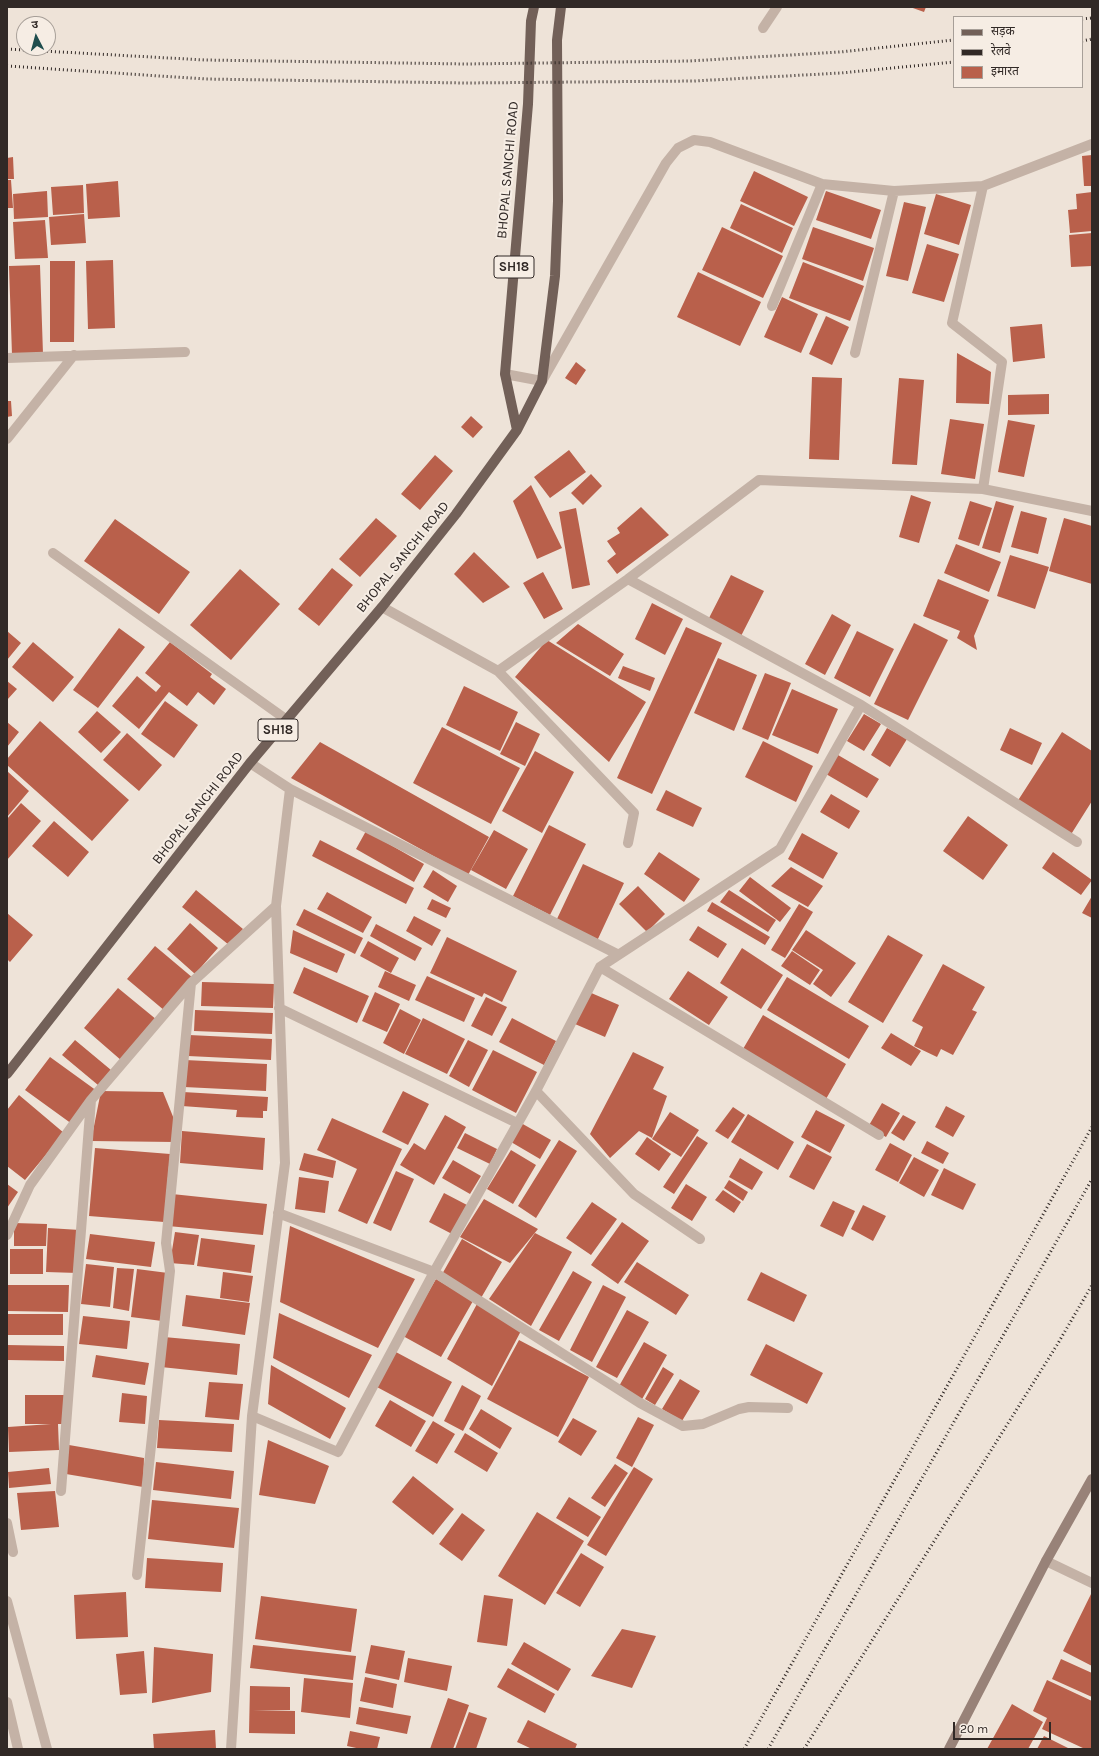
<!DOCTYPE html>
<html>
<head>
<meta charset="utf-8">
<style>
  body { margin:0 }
  #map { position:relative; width:1099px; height:1756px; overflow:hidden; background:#eee3d8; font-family:Karla,"Noto Sans Devanagari",sans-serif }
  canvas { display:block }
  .frame { position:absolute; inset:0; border:8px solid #312926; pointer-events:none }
  .legend { position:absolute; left:953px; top:16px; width:130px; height:72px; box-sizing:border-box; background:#f6ede4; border:1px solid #a79f98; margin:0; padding:5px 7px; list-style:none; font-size:12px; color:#312926 }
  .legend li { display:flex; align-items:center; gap:8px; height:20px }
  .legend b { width:20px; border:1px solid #a79f98 }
  .north { position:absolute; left:16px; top:16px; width:40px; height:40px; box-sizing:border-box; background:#f6ede4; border:1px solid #a79f98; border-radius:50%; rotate:354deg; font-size:11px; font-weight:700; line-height:16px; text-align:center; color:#312926 }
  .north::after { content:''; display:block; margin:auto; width:14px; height:18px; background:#204e4e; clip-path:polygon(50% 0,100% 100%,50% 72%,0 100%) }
  .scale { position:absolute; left:953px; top:1722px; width:98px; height:18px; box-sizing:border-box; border:2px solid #312926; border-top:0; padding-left:5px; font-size:12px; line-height:14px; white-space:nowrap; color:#312926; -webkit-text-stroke:3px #f6ede4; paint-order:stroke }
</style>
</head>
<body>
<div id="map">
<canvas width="1099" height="1756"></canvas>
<div class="frame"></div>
<ul class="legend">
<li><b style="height:5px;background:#726058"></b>सड़क</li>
<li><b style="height:5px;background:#312926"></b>रेलवे</li>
<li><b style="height:11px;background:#b9604b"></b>इमारत</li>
</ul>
<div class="north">उ</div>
<div class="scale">20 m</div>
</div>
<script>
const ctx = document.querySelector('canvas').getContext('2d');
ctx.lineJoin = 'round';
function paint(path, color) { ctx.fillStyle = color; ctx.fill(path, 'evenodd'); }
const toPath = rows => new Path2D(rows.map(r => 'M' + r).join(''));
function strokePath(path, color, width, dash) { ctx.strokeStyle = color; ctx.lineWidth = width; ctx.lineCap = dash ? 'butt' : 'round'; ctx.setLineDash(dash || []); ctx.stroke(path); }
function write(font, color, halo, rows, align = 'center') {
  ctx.font = font + ' Karla,sans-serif'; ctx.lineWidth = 4; ctx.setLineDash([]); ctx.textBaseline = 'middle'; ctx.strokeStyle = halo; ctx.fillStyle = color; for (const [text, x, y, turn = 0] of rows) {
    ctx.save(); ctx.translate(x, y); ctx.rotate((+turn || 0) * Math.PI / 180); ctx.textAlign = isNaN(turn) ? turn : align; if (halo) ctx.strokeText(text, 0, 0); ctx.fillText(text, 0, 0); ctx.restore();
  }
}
const building = toPath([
  [910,7,926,7,924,12],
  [1092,155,1092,186,1084,186,1082,156],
  [13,157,14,179,7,179,7,158],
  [754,171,808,197,794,226,740,201],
  [7,180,11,180,13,208,7,208],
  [118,181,120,217,88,219,86,184],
  [83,185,84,213,53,215,51,187],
  [47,191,48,217,14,219,13,194],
  [826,191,881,210,871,239,816,220],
  [1092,192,1092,231,1070,233,1068,210,1077,209,1076,194],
  [936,194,971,205,959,245,924,234],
  [904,202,926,207,908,281,886,276],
  [741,204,793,228,782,253,730,228],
  [84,214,86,243,51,245,49,217],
  [45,220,48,258,15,259,13,222],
  [722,227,783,256,763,298,702,270],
  [813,227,874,248,863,281,802,259],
  [1092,233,1092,266,1071,267,1069,235],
  [927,244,959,254,944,302,912,293],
  [113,260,115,328,88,329,86,261],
  [50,261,75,261,74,342,50,342],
  [803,262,864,286,850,321,789,298],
  [40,265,43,354,12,355,9,266],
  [698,272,761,302,740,346,677,317],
  [782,297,818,314,801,353,764,337],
  [826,316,849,327,832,365,809,354],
  [1042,324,1045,358,1013,362,1010,327],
  [957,353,991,372,989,404,956,403],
  [576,362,586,370,576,385,565,378],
  [812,377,842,378,839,460,809,459],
  [899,378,924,380,917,465,892,464],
  [1049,394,1049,414,1008,415,1008,395],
  [7,401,11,401,12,416,7,417],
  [471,416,483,427,473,438,461,427],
  [950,419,984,424,975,479,941,474],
  [1008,420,1035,425,1024,477,998,472],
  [569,450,586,472,550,498,534,477],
  [435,455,453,471,420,510,401,494],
  [591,474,602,486,583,505,571,493],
  [531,485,562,548,537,559,513,501],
  [911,495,931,502,919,543,899,537],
  [970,501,992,508,979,546,958,539],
  [996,501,1014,506,1000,553,982,548],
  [641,507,669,535,617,574,607,561,616,554,607,541,620,533,617,528],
  [576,508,590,585,572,589,559,512],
  [1021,511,1047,518,1038,554,1011,547],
  [376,518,397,536,360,577,339,559],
  [1064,518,1092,526,1092,584,1049,571],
  [115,519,190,572,159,614,84,561],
  [956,544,1001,562,989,592,944,573],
  [474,552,510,587,483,603,454,574],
  [1010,555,1049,567,1035,609,997,596],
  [332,568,353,585,319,626,298,609],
  [240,569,280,604,231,660,190,625],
  [543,572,563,609,544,619,523,583],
  [731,575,764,591,741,636,708,620],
  [938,579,989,600,974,636,977,650,957,638,960,631,923,616],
  [652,603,683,619,665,655,635,639],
  [832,614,851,625,825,675,805,664],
  [914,623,948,640,908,720,874,704],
  [578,624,624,654,610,676,556,643],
  [686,627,722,643,652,794,617,778],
  [119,628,145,647,98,708,73,690],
  [7,631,21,643,7,660],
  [857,631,894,649,870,697,834,678],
  [547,640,646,702,609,762,515,677],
  [33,642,74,677,53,702,12,667],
  [170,642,212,674,210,677,226,689,214,705,198,692,187,706,169,692,139,729,112,706,137,676,156,692,161,686,145,673],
  [718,658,757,675,734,731,694,713],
  [623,666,655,678,650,691,618,678],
  [765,673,791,683,768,740,742,729],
  [7,681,17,689,7,700],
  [464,686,518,712,500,751,446,725],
  [792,689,838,709,818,754,772,735],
  [165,701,198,725,174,758,141,734],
  [97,711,121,732,101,753,78,732],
  [864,714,881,724,864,751,847,741],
  [40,721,129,800,92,841,7,765,7,759],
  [7,722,19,732,7,747],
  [516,722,540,734,525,766,500,754],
  [442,727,520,768,491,824,413,783],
  [887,728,907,739,890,767,871,755],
  [1010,728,1042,743,1032,765,1000,750],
  [1062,732,1092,751,1092,801,1070,836,1017,802],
  [127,733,162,765,139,791,103,760],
  [763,741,813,766,796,802,745,777],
  [320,742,489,837,468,875,291,778],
  [535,751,574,772,542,833,502,811],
  [838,755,879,779,867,798,826,774],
  [7,771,29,791,7,817],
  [666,790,702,808,693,827,656,810],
  [831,794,860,811,849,829,820,812],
  [21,803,41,821,7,860,7,819],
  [968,816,1008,845,983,880,943,851],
  [54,821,89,852,68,877,32,846],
  [549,825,586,844,550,915,513,896],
  [494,830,528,849,506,889,471,870],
  [366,831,424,864,414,882,356,849],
  [802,833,838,853,823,879,788,859],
  [320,840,414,888,406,904,312,856],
  [659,852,700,879,684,902,644,874],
  [1053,852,1092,880,1081,895,1042,868],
  [583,864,624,883,597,941,556,921],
  [791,867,823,886,808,907,771,886],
  [433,870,457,886,448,902,423,887],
  [750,877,791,908,780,922,739,891],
  [638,886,665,914,647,932,619,904],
  [196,890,243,929,229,945,182,907],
  [729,890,776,920,768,932,720,902],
  [327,892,372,917,363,933,317,909],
  [1092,896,1092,918,1082,913],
  [432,899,451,908,446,918,427,909],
  [712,902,770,937,765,945,707,911],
  [799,904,813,912,785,958,771,950],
  [304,909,363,938,355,954,296,925],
  [7,913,33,935,10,962,7,959],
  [414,916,441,930,432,946,406,931],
  [190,923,218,948,195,974,167,949],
  [376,924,422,948,415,961,370,936],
  [698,926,727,944,718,958,689,940],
  [293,930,345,954,337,973,290,953],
  [806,930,856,963,831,997,813,984,823,970,792,950],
  [888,935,923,955,883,1023,848,1002],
  [447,937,517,971,502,1002,484,993,482,997,430,973],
  [368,941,399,958,391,973,360,956],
  [155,946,193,978,165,1011,127,979],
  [742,948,783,975,761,1009,720,983],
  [792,951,820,970,810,985,781,966],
  [943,964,985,987,972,1010,977,1012,953,1055,941,1049,937,1057,914,1046,923,1027,912,1021],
  [304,967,369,996,357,1023,293,993],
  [385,971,416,985,409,1001,378,987],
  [688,971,728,997,709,1025,669,999],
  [427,976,475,998,464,1022,415,1000],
  [787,977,869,1026,849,1059,767,1010],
  [202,982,274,984,273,1008,201,1006],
  [118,988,157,1020,122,1061,84,1028],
  [375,992,400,1004,387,1032,362,1021],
  [589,992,619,1005,605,1037,575,1024],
  [486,997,507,1007,492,1036,471,1026],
  [400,1009,421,1020,404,1054,383,1043],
  [195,1010,273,1013,272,1034,194,1031],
  [763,1015,846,1064,826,1099,743,1049],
  [423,1018,465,1039,447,1074,405,1054],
  [512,1018,556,1041,544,1065,499,1042],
  [891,1033,921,1051,911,1066,881,1048],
  [189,1035,272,1039,271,1060,188,1056],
  [75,1040,111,1070,98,1085,62,1055],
  [468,1040,488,1050,469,1087,449,1076],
  [493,1050,537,1072,516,1113,472,1090],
  [633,1052,664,1067,653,1089,667,1096,652,1138,639,1131,610,1158,590,1134],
  [50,1057,97,1091,72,1124,25,1090],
  [185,1060,267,1064,266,1091,184,1087],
  [101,1091,163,1092,176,1124,175,1142,91,1141],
  [403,1091,429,1104,408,1145,382,1132],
  [183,1092,268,1097,267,1111,263,1111,263,1118,236,1117,237,1110,182,1106],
  [19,1095,64,1133,25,1180,7,1166,7,1110],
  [882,1103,900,1113,886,1137,868,1127],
  [946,1106,965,1116,953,1137,935,1127],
  [733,1107,745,1115,728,1139,715,1131],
  [816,1110,845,1125,830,1153,801,1137],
  [670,1112,699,1130,681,1157,652,1139],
  [748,1114,794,1142,778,1170,731,1142],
  [445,1115,466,1127,434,1185,400,1165,414,1143,425,1150],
  [903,1115,916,1122,904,1141,891,1133],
  [332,1118,402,1149,367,1224,338,1211,357,1169,317,1150],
  [521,1123,551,1140,540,1159,511,1142],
  [182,1131,265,1138,263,1170,180,1163],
  [465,1133,497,1149,490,1164,457,1148],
  [697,1136,708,1143,674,1194,663,1187],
  [647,1137,671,1154,659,1171,635,1154],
  [559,1140,577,1151,536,1218,518,1206],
  [927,1141,949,1153,943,1164,921,1153],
  [890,1143,912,1155,898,1182,875,1170],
  [807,1144,832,1157,814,1190,789,1177],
  [95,1148,170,1154,164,1222,89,1216],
  [511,1150,536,1165,513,1204,487,1189],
  [304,1153,336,1161,333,1178,299,1170],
  [914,1157,939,1170,924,1197,899,1183],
  [740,1158,763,1172,752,1190,729,1177],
  [453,1160,481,1176,470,1194,442,1178],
  [944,1168,976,1184,963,1210,931,1195],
  [396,1171,414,1179,391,1231,373,1223],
  [299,1177,329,1181,325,1213,295,1209],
  [729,1180,748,1192,743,1201,724,1188],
  [7,1184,18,1192,7,1208],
  [686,1184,707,1197,692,1221,671,1208],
  [723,1190,741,1202,734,1213,715,1200],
  [444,1193,467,1205,452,1234,429,1222],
  [172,1194,267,1204,263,1235,168,1226],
  [484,1199,538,1229,510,1263,460,1237],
  [833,1201,855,1211,843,1237,820,1226],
  [592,1202,617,1219,591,1255,566,1238],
  [863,1205,886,1216,873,1241,851,1229],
  [622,1222,649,1241,618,1284,591,1265],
  [14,1223,47,1224,46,1246,14,1246],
  [290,1226,415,1279,378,1348,280,1302],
  [48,1228,80,1230,78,1273,46,1272],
  [175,1232,199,1235,194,1265,170,1263],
  [535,1233,572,1252,531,1326,489,1299],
  [90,1234,155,1242,151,1267,86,1259],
  [201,1238,255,1245,251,1273,197,1266],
  [462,1239,502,1262,481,1298,441,1276],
  [10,1249,43,1249,43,1274,10,1274],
  [637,1262,689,1295,676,1315,624,1282],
  [86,1264,114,1267,110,1307,81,1304],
  [117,1268,134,1269,129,1311,113,1308],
  [137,1269,168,1273,162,1321,131,1317],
  [573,1271,592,1282,559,1341,539,1330],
  [223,1272,253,1276,249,1302,220,1298],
  [761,1272,807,1295,794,1322,747,1300],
  [436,1279,473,1301,441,1357,403,1336],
  [7,1285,69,1285,68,1312,7,1311],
  [603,1285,626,1297,592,1362,570,1350],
  [186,1295,250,1303,245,1335,182,1326],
  [477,1304,522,1329,492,1386,447,1359],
  [627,1310,649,1322,617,1378,596,1367],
  [279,1313,372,1355,349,1398,273,1358],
  [7,1314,63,1314,63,1335,7,1335],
  [83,1316,130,1321,127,1349,79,1344],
  [164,1337,240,1344,237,1375,161,1367],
  [519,1340,589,1377,558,1437,487,1399],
  [644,1342,667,1355,641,1401,618,1388],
  [766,1344,823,1373,807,1404,750,1375],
  [7,1345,64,1346,64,1361,7,1360],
  [394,1351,452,1382,433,1417,375,1386],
  [96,1355,149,1363,145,1385,92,1377],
  [271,1365,346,1408,330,1439,268,1404],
  [663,1367,674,1374,655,1405,645,1399],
  [680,1379,700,1391,682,1421,662,1409],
  [209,1382,243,1384,239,1420,205,1417],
  [462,1385,481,1396,463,1431,444,1421],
  [122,1393,147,1396,145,1424,119,1422],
  [25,1395,65,1395,65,1424,58,1424,59,1450,9,1452,8,1427,51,1424,25,1424],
  [390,1400,426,1421,411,1447,375,1426],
  [481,1409,512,1428,500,1449,469,1429],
  [638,1417,654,1425,632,1467,616,1458],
  [573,1418,597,1431,581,1456,558,1442],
  [159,1420,234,1424,232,1452,157,1448],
  [433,1421,455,1434,437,1464,415,1451],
  [465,1433,498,1453,487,1472,454,1452],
  [268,1440,329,1466,315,1504,259,1495],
  [69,1445,144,1458,143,1487,66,1474],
  [156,1462,234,1471,231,1499,153,1490],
  [615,1464,628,1473,605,1507,591,1498],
  [634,1467,653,1479,606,1556,587,1545],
  [49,1468,51,1484,9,1488,8,1472],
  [413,1476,454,1509,433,1535,392,1502],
  [55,1491,59,1527,21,1530,17,1493],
  [569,1497,601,1517,588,1537,556,1518],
  [152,1500,239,1508,234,1548,148,1539],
  [537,1512,584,1541,545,1605,498,1576],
  [462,1513,485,1530,462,1561,439,1544],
  [581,1553,604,1567,580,1607,556,1593],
  [147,1558,223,1563,221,1592,145,1588],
  [126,1592,128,1637,76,1639,74,1595],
  [1092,1592,1092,1666,1063,1651],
  [484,1595,513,1599,507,1646,477,1642],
  [261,1596,357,1609,351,1652,255,1639],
  [622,1629,656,1636,632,1688,591,1676],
  [524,1642,571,1669,558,1691,511,1664],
  [253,1645,356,1656,353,1680,250,1668],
  [371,1645,405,1651,399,1680,365,1673],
  [154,1647,213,1654,211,1692,152,1703],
  [144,1651,147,1693,120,1695,116,1654],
  [408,1658,452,1666,447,1691,404,1682],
  [1061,1659,1092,1673,1092,1697,1052,1679],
  [508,1668,555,1694,545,1713,497,1687],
  [365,1677,397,1684,393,1708,360,1701],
  [304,1678,353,1683,350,1718,301,1712],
  [1047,1680,1092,1701,1092,1749,1085,1749,1042,1729,1047,1718,1033,1711],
  [250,1686,290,1687,290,1710,253,1710,295,1711,295,1734,249,1733],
  [448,1698,469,1705,453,1749,430,1749],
  [1012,1704,1043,1722,1028,1749,987,1749],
  [359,1707,411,1716,407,1734,356,1724],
  [469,1712,487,1718,476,1749,455,1749],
  [528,1720,577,1744,575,1749,532,1749,517,1742],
  [215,1730,216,1749,154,1749,153,1734],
  [350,1731,380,1737,377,1749,361,1749,347,1746],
  [1044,1736,1070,1749,1037,1749]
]);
const lane = toPath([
  [763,28,777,7],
  [53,553,287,720]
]);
const street = toPath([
  [983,186,952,323,1002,362,983,489],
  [772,306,822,184],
  [855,353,894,191],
  [7,358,185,352],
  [505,374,542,381,666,163,678,148,694,140,710,142,822,184,894,191,983,186,1092,144],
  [7,439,74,355],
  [628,579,861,705,1077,842],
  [382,607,498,671,634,813,628,843],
  [498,671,628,579,759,480,983,489,1092,511],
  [250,763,290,789,617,954],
  [600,967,879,1135],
  [279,1008,517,1123],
  [536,1091,634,1194,700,1239],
  [278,1213,434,1272,640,1403,683,1426,703,1424,739,1409,749,1407,788,1408],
  [7,1235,30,1185,91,1100,191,983,276,906],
  [252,1416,338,1452,434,1272,536,1091,600,967,780,849,861,705],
  [61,1491,91,1100],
  [7,1523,13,1552],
  [1046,1561,1092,1583],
  [137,1575,170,1271,166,1243,191,983],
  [7,1601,47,1749],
  [7,1702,18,1749],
  [231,1749,252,1416,285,1163,276,906,290,789]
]);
const secondary = toPath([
  [949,1749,1046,1561,1092,1479]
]);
const primary = toPath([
  [517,430,505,374,528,104,531,21,534,7],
  [7,1074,250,763,382,607,456,514,517,430,542,381,555,276,558,201,557,40,561,7]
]);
const rail = toPath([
  [1082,19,1092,18],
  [1082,41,1092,39],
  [7,49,205,60,466,64,689,61,840,52,954,40],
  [7,66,206,79,465,83,694,81,841,73,954,62],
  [744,1749,1092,1127],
  [768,1749,1092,1179],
  [804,1749,1057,1345,1092,1285]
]);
const shields = [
  [514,267,40],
  [278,730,40]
];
const shieldNames = [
  ["SH18",514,267],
  ["SH18",278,730]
];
const streetNames = [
  ["BHOPAL SANCHI ROAD",508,170,-85],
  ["BHOPAL SANCHI ROAD",403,557,-51],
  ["BHOPAL SANCHI ROAD",198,808,-52]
];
paint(building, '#b9604b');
strokePath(lane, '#c4b2a6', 10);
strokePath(street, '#c4b2a6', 10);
strokePath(secondary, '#988278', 10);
strokePath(primary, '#726058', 10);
strokePath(rail, '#312926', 3, [1, 3]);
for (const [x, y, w] of shields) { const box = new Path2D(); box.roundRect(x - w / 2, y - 11, w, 22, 3); ctx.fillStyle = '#f6ede4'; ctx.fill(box); strokePath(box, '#312926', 1); }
write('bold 13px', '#312926', null, shieldNames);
write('14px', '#312926', '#f6ede4', streetNames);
</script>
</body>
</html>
